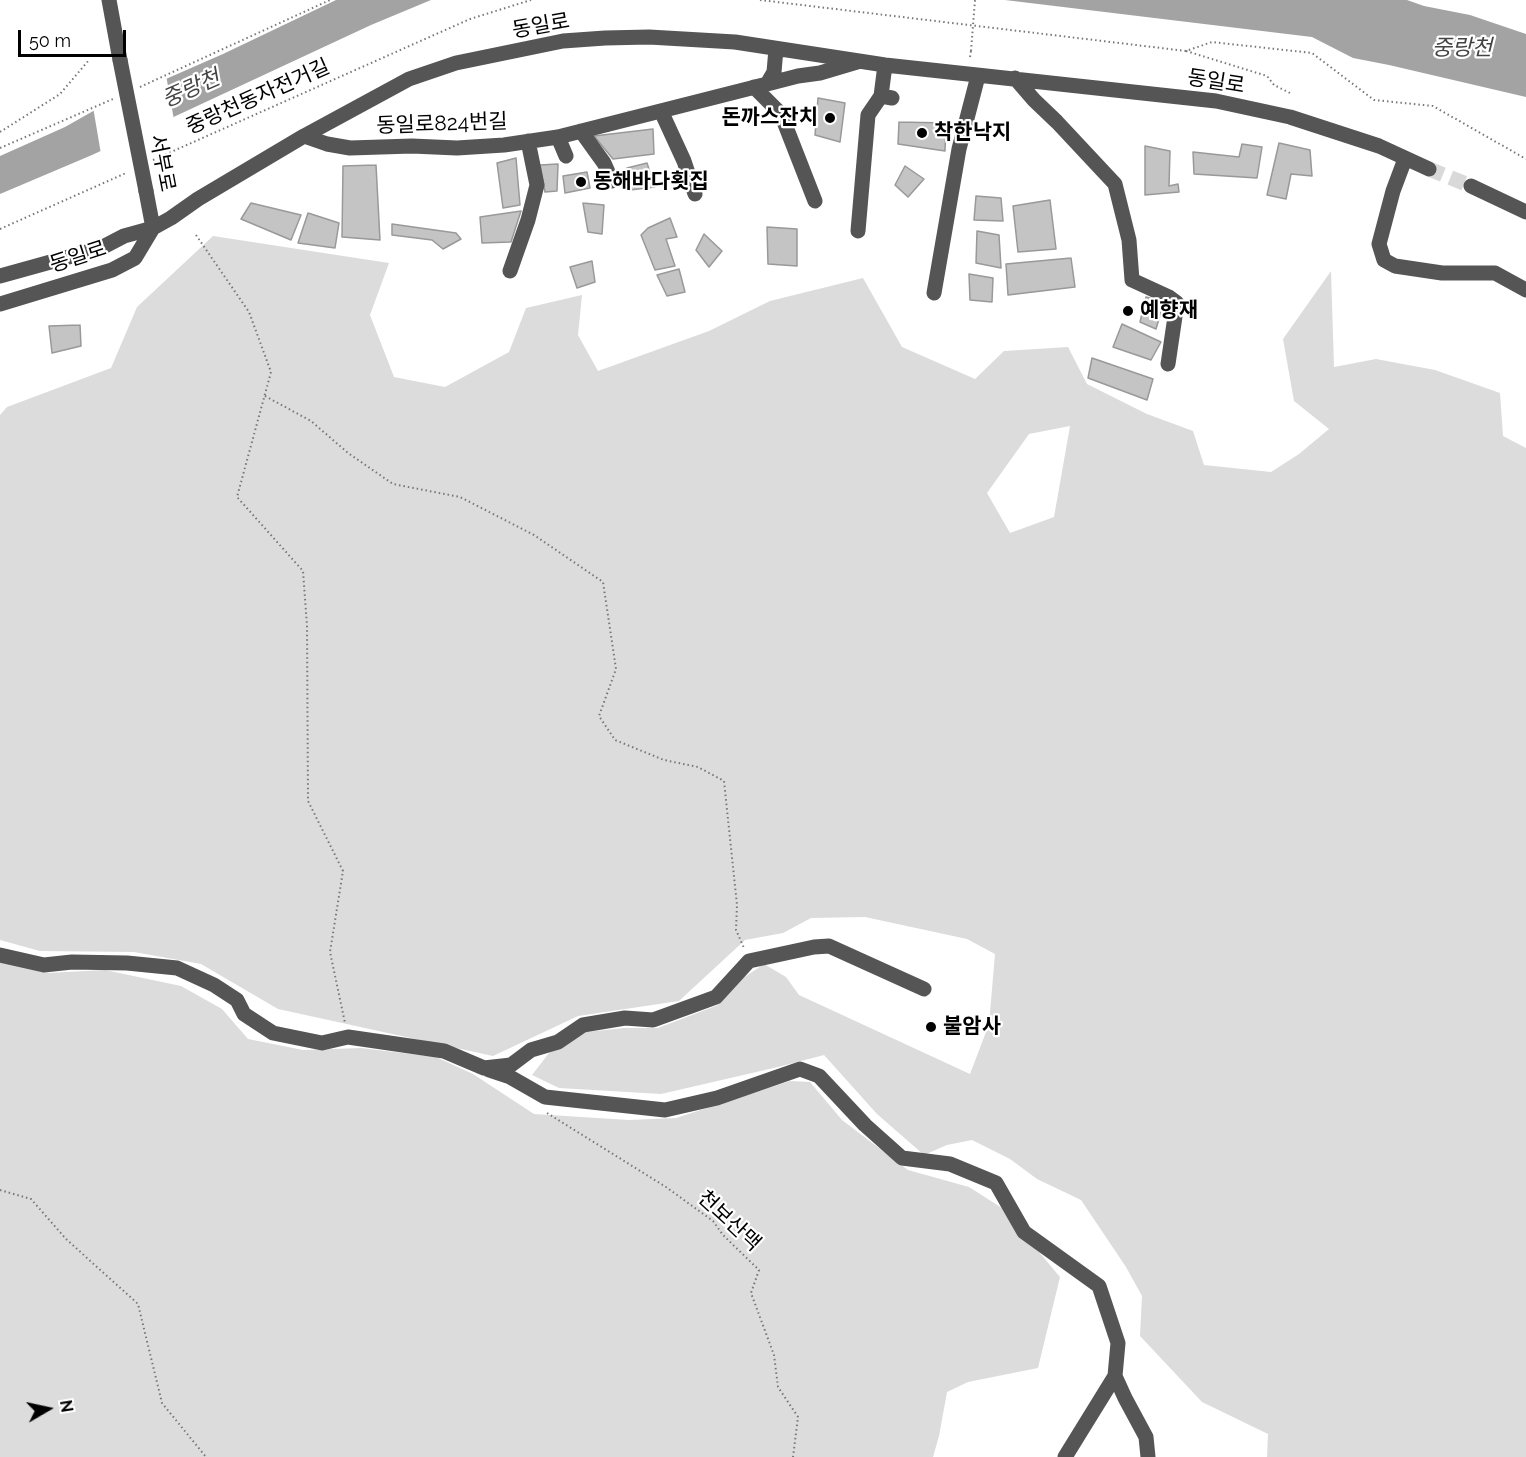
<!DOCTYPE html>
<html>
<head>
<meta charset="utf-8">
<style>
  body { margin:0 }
  #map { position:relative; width:1526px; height:1457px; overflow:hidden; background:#fff; font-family:Raleway,sans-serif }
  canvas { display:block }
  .north { position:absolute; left:18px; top:1379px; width:60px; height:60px; -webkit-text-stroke:4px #fff; paint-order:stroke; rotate:81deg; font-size:16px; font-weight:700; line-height:24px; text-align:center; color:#000 }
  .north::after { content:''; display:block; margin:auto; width:21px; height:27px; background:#000; clip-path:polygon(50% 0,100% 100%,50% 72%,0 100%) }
  .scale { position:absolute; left:18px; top:30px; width:108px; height:27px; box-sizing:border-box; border:3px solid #000; border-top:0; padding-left:8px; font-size:18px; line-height:21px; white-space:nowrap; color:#000; -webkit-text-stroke:4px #fff; paint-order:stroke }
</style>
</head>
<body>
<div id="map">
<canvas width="1526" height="1457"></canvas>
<div class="north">N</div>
<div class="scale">50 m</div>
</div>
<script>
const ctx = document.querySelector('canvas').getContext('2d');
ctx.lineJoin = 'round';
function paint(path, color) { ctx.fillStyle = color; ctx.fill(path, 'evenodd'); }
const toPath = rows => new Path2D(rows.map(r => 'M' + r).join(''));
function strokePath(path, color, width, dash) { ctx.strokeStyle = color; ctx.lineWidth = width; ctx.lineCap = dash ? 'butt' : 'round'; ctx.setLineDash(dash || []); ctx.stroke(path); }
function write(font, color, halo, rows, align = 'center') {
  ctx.font = font + ' Raleway,"Noto Sans KR",sans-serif'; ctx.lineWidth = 4.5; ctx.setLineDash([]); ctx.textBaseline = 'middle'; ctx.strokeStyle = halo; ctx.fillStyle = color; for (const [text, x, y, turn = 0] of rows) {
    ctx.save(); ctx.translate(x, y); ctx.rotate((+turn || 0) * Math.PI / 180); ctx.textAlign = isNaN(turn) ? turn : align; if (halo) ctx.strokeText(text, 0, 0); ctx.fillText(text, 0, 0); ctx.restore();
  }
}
const green = toPath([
  [213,236,389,263,370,315,394,377,445,387,509,352,526,308,582,295,578,335,598,371,709,331,770,301,863,278,902,347,975,379,1004,351,1068,347,1087,384,1147,414,1193,431,1204,465,1271,472,1299,454,1329,429,1294,401,1283,339,1331,271,1334,367,1376,359,1435,370,1500,393,1503,436,1526,448,1526,1457,1267,1457,1268,1434,1202,1402,1140,1336,1142,1296,1126,1267,1081,1200,1037,1179,1010,1159,972,1140,947,1145,924,1155,877,1114,824,1055,778,1067,661,1094,559,1088,532,1075,549,1053,586,1032,624,1028,658,1028,718,1005,743,978,764,964,786,977,799,995,970,1074,989,1024,995,954,967,939,865,917,811,918,783,933,745,940,679,1001,578,1016,493,1056,278,1009,201,964,134,952,40,951,0,940,0,415,7,407,111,368,137,307],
  [1070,426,1054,517,1010,533,987,493,1029,434],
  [0,961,47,973,105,970,181,986,222,1009,248,1039,303,1050,361,1048,436,1057,473,1074,534,1114,629,1120,676,1118,790,1081,810,1082,842,1120,908,1170,969,1187,1002,1208,1060,1277,1038,1368,968,1382,947,1392,939,1436,933,1457,0,1457]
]);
const water = toPath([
  [336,0,431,0,371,25,92,155,0,194,0,156,65,127,95,110,223,54],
  [1005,0,1407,0,1424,6,1470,15,1526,34,1526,97,1389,65,1353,58,1312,37]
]);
const pier = toPath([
  [166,75,174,120,101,154,93,107]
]);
const building = toPath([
  [818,98,845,103,840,142,815,135,818,98],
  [899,122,946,123,945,151,898,144,899,122],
  [653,129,654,154,613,159,594,136,653,129],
  [1279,143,1310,150,1312,176,1291,174,1286,199,1267,195,1279,143],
  [1242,144,1262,147,1257,178,1194,174,1193,152,1239,157,1242,144],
  [1145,146,1170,151,1169,186,1178,184,1179,192,1145,195,1145,146],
  [516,158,520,205,503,208,497,163,516,158],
  [647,163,655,187,630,190,627,168,647,163],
  [558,164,557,191,545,192,540,165,558,164],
  [376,165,380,240,342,237,343,166,376,165],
  [905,166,924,179,908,197,895,185,905,166],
  [587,172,590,188,565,193,563,176,587,172],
  [976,196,1001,198,1003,221,974,220,976,196],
  [1050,200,1056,249,1018,252,1013,206,1050,200],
  [251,203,301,215,291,240,241,219,251,203],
  [583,203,604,205,602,234,588,232,583,203],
  [521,211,511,242,482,243,480,217,521,211],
  [308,213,339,223,335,248,298,243,308,213],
  [670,218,677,237,666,239,675,266,655,270,641,235,648,228,670,218],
  [392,224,456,233,461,239,443,249,432,240,392,235,392,224],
  [767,227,797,229,797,266,768,264,767,227],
  [977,231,999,235,1001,268,976,263,977,231],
  [704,234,722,251,709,267,696,250,704,234],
  [1071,258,1075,287,1008,295,1006,264,1071,258],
  [592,261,595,282,577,288,570,267,592,261],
  [679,269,685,292,667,296,657,275,679,269],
  [969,274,993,278,992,302,970,300,969,274],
  [1146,297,1164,302,1156,329,1140,322,1146,297],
  [1122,324,1161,342,1151,360,1113,347,1122,324],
  [80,325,81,346,52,353,49,326,80,325],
  [1092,358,1153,379,1147,400,1088,378,1092,358]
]);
const minorTunnel = toPath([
  [1429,169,1471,186]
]);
const path = toPath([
  [760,0,1186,51,1212,42,1312,53,1374,100,1433,106,1526,159],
  [1186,51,1267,76,1274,85,1290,93],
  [970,57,971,51],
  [140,87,330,0],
  [0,132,60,94,89,60],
  [0,148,113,99],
  [153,160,470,19,531,0],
  [0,229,126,173],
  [196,235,249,312,271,372,237,497,303,571,307,626,308,801,343,871,330,952,345,1023],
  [265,396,311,421,348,453,393,484,460,497,534,535,603,582,616,669,599,716,615,740,664,760,698,767,724,781,737,905,736,930,744,948],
  [547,1113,666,1187,713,1221,723,1235,759,1270,751,1293,774,1355,778,1387,798,1417,793,1457],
  [0,1190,31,1199,66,1239,138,1304,162,1403,206,1457]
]);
const minor = toPath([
  [109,0,120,60],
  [1015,78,1034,100,1057,122,1115,184,1129,240,1132,280,1169,297,1177,303,1168,364],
  [767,84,798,76,820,73,857,62],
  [754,87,781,114,815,201],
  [881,96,885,65],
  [661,111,684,161,695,194],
  [581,131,604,163,612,181],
  [304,136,327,144,350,148,412,146,457,148,504,145,558,137,767,84,774,72,776,49],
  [558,137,566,156],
  [1405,159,1393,191,1379,244,1384,260,1395,266,1442,273,1495,273,1526,290],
  [1471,186,1526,212],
  [146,191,153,228],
  [858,231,868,115,881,96,892,98],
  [510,271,528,220,537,185,528,141],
  [0,276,101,248,124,236,153,228,171,218,198,199,304,136,409,79,456,63,563,41,605,38,649,37,735,42,885,65,1216,101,1290,117,1379,146,1429,169],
  [934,293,959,149,978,76],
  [0,304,112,270,135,258,153,228],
  [0,955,44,965,72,962,127,963,177,968,214,985,237,1000,244,1014,273,1033,322,1043,348,1037,444,1051,484,1068,511,1065,531,1050,558,1042,583,1025,625,1018,653,1020,716,997,749,961,814,947,829,946,924,989],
  [489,1070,510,1077,545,1097,665,1110,717,1098,800,1069,819,1076,865,1125,902,1158,950,1164,996,1183,1024,1232,1099,1286,1118,1343,1115,1376,1065,1457],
  [1115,1376,1125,1398,1146,1437,1148,1457]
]);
const pathBridge = toPath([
  [971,51,975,0]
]);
const minorBridge = toPath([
  [120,60,146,191]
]);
const markers = [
  [830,118,6,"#000"],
  [922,133,6,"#000"],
  [581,182,6,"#000"],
  [1128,311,6,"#000"],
  [931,1027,6,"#000"]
];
const streetNames = [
  ["동일로",541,26,-10],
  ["동일로",1216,82,9],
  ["중랑천동자전거길",258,97,-24],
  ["동일로824번길",442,124,-2],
  ["서부로",162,163,79],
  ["동일로",78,257,-18],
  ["천보산맥",729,1221,43]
];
const poiNames = [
  ["돈까스잔치",818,118,"right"],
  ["착한낙지",934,133],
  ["동해바다횟집",593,182],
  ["예향재",1140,311],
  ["불암사",943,1027]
];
const waterNames = [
  ["중랑천",1462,48],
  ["중랑천",191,89,-24]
];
paint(green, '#dcdcdc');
paint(water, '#a3a3a3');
paint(pier, '#fff');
paint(building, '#c4c4c4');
strokePath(building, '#999', 1.5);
strokePath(minorTunnel, '#d9d9d9', 15, [15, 8]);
strokePath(path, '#777', 2, [1.5, 3]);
strokePath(minor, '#555', 15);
strokePath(pathBridge, '#777', 2, [1.5, 3]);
strokePath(minorBridge, '#555', 15);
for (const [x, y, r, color] of markers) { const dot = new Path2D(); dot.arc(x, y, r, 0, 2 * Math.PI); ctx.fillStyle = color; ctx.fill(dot); strokePath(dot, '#fff', 2); }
write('21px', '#000', '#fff', streetNames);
write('bold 21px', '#000', '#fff', poiNames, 'left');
write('italic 22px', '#444', '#fff', waterNames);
</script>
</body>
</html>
